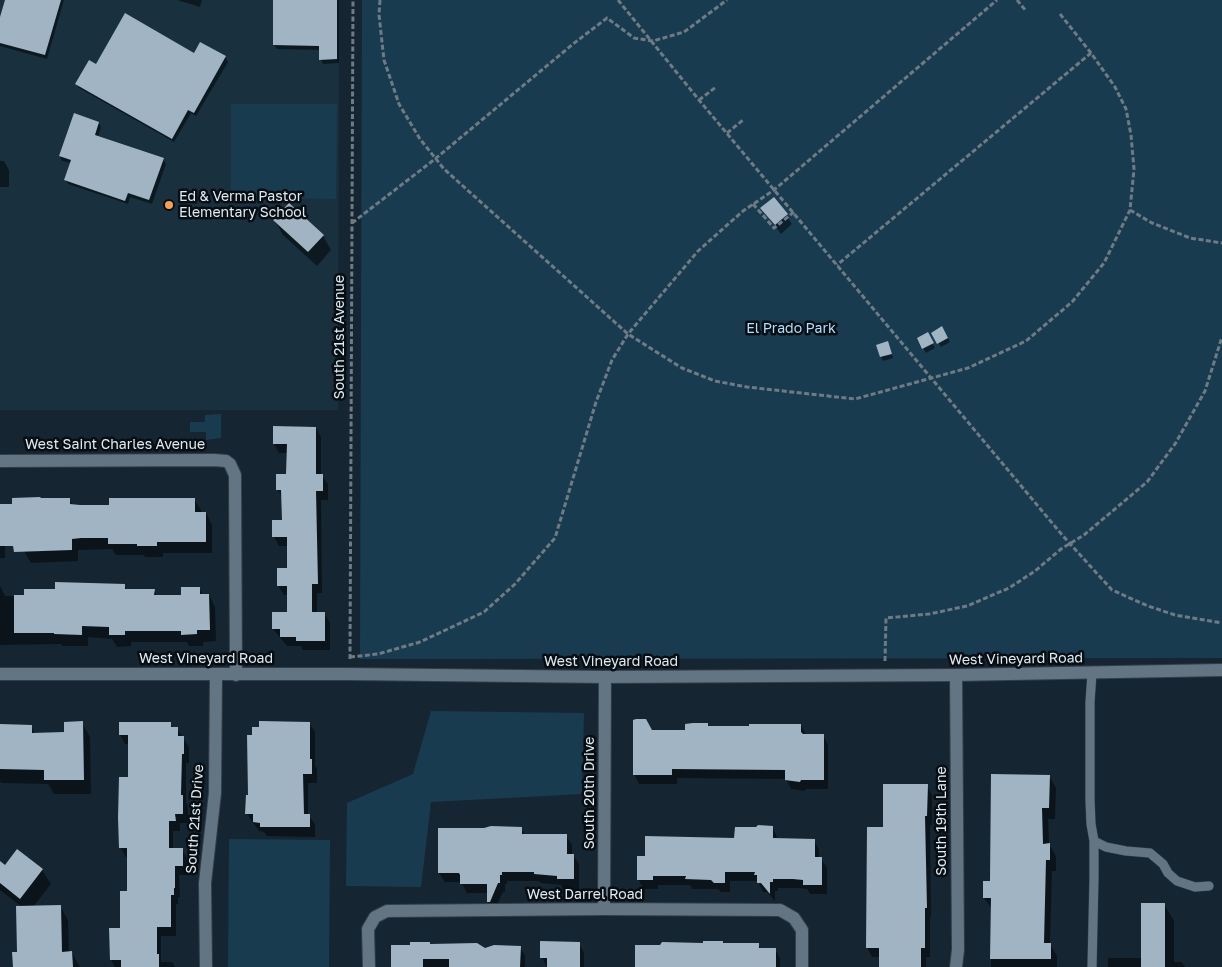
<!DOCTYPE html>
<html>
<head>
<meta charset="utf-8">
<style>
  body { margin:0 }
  canvas { display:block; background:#152531 }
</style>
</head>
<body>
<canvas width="1222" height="967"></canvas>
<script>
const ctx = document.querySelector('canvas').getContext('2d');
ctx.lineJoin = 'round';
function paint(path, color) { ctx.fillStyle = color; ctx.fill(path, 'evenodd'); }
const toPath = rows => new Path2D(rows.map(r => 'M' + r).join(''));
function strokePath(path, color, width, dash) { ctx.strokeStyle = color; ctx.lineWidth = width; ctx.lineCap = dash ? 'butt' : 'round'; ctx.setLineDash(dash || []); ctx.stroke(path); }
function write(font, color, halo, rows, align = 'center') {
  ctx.font = font + ' "Golos Text",sans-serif'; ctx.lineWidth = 5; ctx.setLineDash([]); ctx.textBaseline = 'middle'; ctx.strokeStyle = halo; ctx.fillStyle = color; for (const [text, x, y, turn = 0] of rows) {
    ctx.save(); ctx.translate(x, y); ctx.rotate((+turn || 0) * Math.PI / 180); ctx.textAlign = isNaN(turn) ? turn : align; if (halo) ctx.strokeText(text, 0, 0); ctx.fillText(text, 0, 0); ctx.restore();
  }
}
const built = toPath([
  [0,0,339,0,338,410,0,410]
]);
const green = toPath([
  [362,0,1222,0,1222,658,360,659],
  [231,104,337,104,336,199,231,197],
  [221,414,221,438,206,440,206,432,190,432,190,422,205,422,205,415],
  [431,711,584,713,582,794,431,802,421,887,346,886,347,803,413,774],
  [229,839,330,840,329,967,228,967]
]);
const shadow = toPath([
  [6,0,64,0,47,59,0,46,0,22],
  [177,0,202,0,200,7],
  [274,0,339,0,339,63,323,64,321,59,321,50,277,49,274,45],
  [195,54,225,57,228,62,196,116,191,113,174,142,79,88,77,84,96,66],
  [99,123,101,127,98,137,163,159,166,164,152,204,130,197,128,204,68,184,66,180,71,163,62,161,60,156],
  [0,141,0,161,4,161,9,170,9,187,0,187],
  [774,199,792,224,781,234,762,209],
  [275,221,323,236,331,250,317,266,283,235],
  [942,328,950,342,941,347,933,333],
  [927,334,935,348,926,353,918,339],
  [890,347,893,358,883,361,881,357],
  [316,428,321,437,321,475,328,484,328,500,321,500,322,593,317,593,317,614,325,614,330,623,330,650,303,650,301,646,287,646,273,629,288,614,288,595,284,595,278,585,289,569,289,546,279,546,274,537,283,521,282,498,278,490,278,475,288,475,288,453,279,453,274,444],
  [69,499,73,506,110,506,194,499,201,510,201,513,206,513,212,525,212,553,163,553,163,557,145,557,144,555,116,555,112,549,78,550,78,561,31,563,24,551],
  [0,509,5,517,5,558,0,558],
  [124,585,127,590,154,590,157,596,182,597,199,588,203,595,209,595,215,607,216,641,203,642,203,646,189,646,187,642,131,642,131,646,117,647,112,639,88,637,88,646,62,646,61,644,0,645,0,586,5,596,26,596,56,590],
  [82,723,90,737,91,794,54,794,48,784,1,783,0,781,0,726,31,726,35,734,65,733],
  [120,723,170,723,173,729,177,729,189,747,189,763,186,763,186,802,188,806,188,823,180,823,180,831,173,831,173,850,182,849,187,859,188,875,179,875,180,897,178,897,178,904,176,904,176,936,161,936,161,962,172,962,175,967,115,967,111,960,121,929,129,892,128,857,126,857,120,847,130,778,130,744,125,744,120,735],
  [309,723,315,732,315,766,317,769,317,783,308,783,308,815,315,824,315,837,267,836,264,832,259,831,247,814,249,796],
  [708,725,709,727,801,725,806,735,823,735,828,745,828,789,806,789,805,791,791,789,786,779,677,778,677,784,639,784,634,774,652,731,686,731],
  [1049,776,1056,788,1055,819,1048,819,1049,844,1056,856,1056,871,1052,871,1050,944,1057,956,1057,967,991,967,992,909,984,898],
  [927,786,932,795,932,825,930,825,931,917,930,917,930,957,926,957,926,967,880,967,880,957,872,957,867,947,884,828],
  [521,828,525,835,566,836,572,845,572,855,573,855,579,864,579,889,563,889,561,885,541,883,539,881,507,881,507,884,505,884,505,892,503,892,494,911,488,902,488,893,467,893,461,882,445,882,439,873],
  [773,828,778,840,814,840,819,850,819,859,821,859,827,868,827,894,810,894,807,889,799,888,778,888,778,891,775,891,775,901,767,892,763,892,758,881,730,881,730,892,721,892,718,889,692,889,690,885,658,885,658,889,644,889,638,879,736,840],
  [18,851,42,870,51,884,33,907,60,906,68,920,69,953,72,953,80,967,14,967,18,953,22,907,0,890,0,862,6,867],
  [1164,904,1174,921,1174,962,1182,962,1185,967,1108,967,1108,958,1143,958],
  [723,942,724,944,758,944,761,949,775,949,780,958,780,967,637,967,704,944],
  [579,944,584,953,584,967,547,967,542,958],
  [430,945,485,949,520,947,525,956,525,967,392,967]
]);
const building = toPath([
  [5,0,61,0,45,55,0,43,0,17],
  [273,0,337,0,337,59,319,60,319,46,273,45],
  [125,13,194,53,200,42,226,56,194,113,188,110,172,139,75,84,89,60,96,64],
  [74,113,99,122,95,135,164,158,149,200,128,193,125,201,64,180,71,160,59,156],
  [774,197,788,214,775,225,760,208],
  [289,203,324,235,308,252,273,220],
  [942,326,948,338,937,344,931,333],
  [928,332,934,343,922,349,917,338],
  [888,341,892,354,880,357,876,345],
  [273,426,316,427,316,474,323,474,323,491,316,491,318,584,312,584,312,612,325,612,325,641,296,641,296,637,280,637,280,629,272,629,272,612,287,612,287,586,277,586,277,568,287,568,287,537,272,537,272,520,282,520,281,490,276,490,276,474,286,474,287,444,273,444],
  [40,497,41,498,70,498,70,504,80,505,109,505,109,498,195,498,195,512,206,512,206,542,157,542,157,546,137,546,137,544,108,544,108,538,81,538,72,539,72,550,14,552,13,546,0,546,0,504,12,504,12,498],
  [55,582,125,584,125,589,155,589,154,595,181,595,181,587,200,587,200,594,209,594,210,630,197,630,197,634,181,635,181,631,125,631,125,635,109,635,109,627,82,626,82,635,54,634,54,633,14,633,14,595,24,595,24,589,55,589],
  [636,719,646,719,652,730,685,730,685,724,693,723,708,723,708,726,749,726,749,724,801,724,801,732,803,734,824,734,824,780,801,780,800,782,785,780,785,770,672,769,672,775,633,775,633,720],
  [83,721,84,780,44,780,44,770,0,769,0,724,32,725,32,733,64,732,64,722],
  [259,721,310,722,310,759,312,759,312,774,303,774,304,814,310,814,310,827,260,827,260,823,253,822,253,814,245,814,246,795,248,795,247,735,252,735,252,727,259,727],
  [119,722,171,722,171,727,178,727,178,736,184,736,184,754,182,754,181,795,183,795,183,814,175,814,176,821,169,821,169,848,183,848,183,866,175,866,175,888,174,888,174,895,171,895,171,927,157,927,157,954,159,954,159,967,121,967,121,960,110,960,109,928,120,928,120,891,127,891,127,848,119,848,118,818,119,777,128,777,128,735,119,735],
  [991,774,1050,775,1049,808,1042,808,1043,844,1050,843,1050,860,1046,860,1044,943,1051,943,1051,959,990,959,991,898,983,898,983,881,990,881],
  [883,784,928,784,927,816,925,816,927,908,925,908,925,948,921,948,921,967,879,967,879,948,866,948,867,827,883,827],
  [758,825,773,826,773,838,815,839,815,857,822,857,822,885,803,885,803,880,793,879,773,879,773,882,770,882,770,894,761,883,757,883,757,875,754,875,755,872,725,872,725,883,714,883,711,880,685,879,686,876,653,876,653,880,637,880,637,856,645,856,645,836,734,838,735,827,756,827],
  [491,826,522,827,522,834,567,834,567,854,574,854,574,879,557,879,557,876,534,874,534,872,502,872,502,875,500,875,500,883,498,883,490,902,487,902,487,884,460,884,460,875,459,873,438,873,438,828,484,828],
  [17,849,43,869,20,899,0,883,0,861,5,865],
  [1141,903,1165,903,1165,967,1141,967],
  [61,905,62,952,72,951,73,967,13,967,12,952,17,952,16,906],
  [540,941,580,942,580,967,547,967,547,958,540,958],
  [703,941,723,941,723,943,759,943,759,948,776,948,776,967,635,967,635,945,660,945,662,942,703,943],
  [410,942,430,942,430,944,477,943,485,948,494,945,521,946,520,967,449,967,449,959,423,959,423,967,391,967,391,945,410,945]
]);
const path = toPath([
  [380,0,379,15,384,60,399,104,420,139,444,169,628,334,682,368,715,381,747,387,855,399,968,368,1026,341,1072,302,1104,263,1130,210,1134,169,1131,135,1126,109,1115,87,1091,53,837,265],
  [618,0,699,100,1063,536,1112,590,1148,606,1175,615,1222,623],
  [1017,0,1026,11],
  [1060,14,1091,53],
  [699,100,716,87],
  [727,133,743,120],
  [753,204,774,228,794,212],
  [1130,210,1152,223,1190,238,1222,243],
  [352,223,435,159,573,44,607,18,634,38,653,41,684,32,727,0],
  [350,657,378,654,420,642,484,612,515,584,555,538,596,402,612,360,628,334,698,251,743,211,774,190,997,0],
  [350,659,353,0],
  [885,661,886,618,929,614,967,606,1009,588,1035,571,1061,549,1084,535,1147,482,1175,444,1205,391,1222,337]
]);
const lane = toPath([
  [1094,841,1106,847,1126,851,1150,853,1163,864,1168,873,1177,881,1195,887,1209,886],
  [1092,967,1094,878,1094,841,1091,824,1090,800,1090,702,1092,673]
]);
const street = toPath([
  [0,461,214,460,226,461,230,464,235,475,236,675],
  [604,909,605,677],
  [206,967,205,883,215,793,216,674],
  [369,967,368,929,375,917,387,911,604,909,780,910,794,918,802,930,802,967],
  [956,967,958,950,956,675]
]);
const secondary = toPath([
  [0,674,349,674,605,677,956,675,1222,670]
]);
const markers = [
  [169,205,5,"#fa9f4f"]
];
const poiNames = [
  ["Ed & Verma Pastor",179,197],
  ["Elementary School",179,213]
];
const parkNames = [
  ["El Prado Park",791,329]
];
const streetNames = [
  ["South 21st Avenue",340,337,-90],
  ["West Saint Charles Avenue",115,445],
  ["West Vineyard Road",206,659],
  ["West Vineyard Road",1016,659,-1],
  ["West Vineyard Road",611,662],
  ["South 20th Drive",590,793,-90],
  ["South 21st Drive",195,819,-86],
  ["South 19th Lane",942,821,-90],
  ["West Darrel Road",585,895]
];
paint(built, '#19303f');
paint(green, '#193b50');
paint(shadow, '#0007');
paint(building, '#a0b4c3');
strokePath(lane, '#333e48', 10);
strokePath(street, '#333e48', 14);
strokePath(secondary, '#333e48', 14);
strokePath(path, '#6e7b85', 3, [5, 2.5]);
strokePath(lane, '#637583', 9);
strokePath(street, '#637583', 12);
strokePath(secondary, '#637583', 12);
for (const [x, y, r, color] of markers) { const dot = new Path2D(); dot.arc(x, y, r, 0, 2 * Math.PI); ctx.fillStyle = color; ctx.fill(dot); strokePath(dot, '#070e13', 2); }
write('14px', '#e0eaf2', '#070e13', poiNames, 'left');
write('14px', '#b0defe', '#070e13', parkNames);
write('14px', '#e0eaf2', '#070e13', streetNames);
</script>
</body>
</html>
